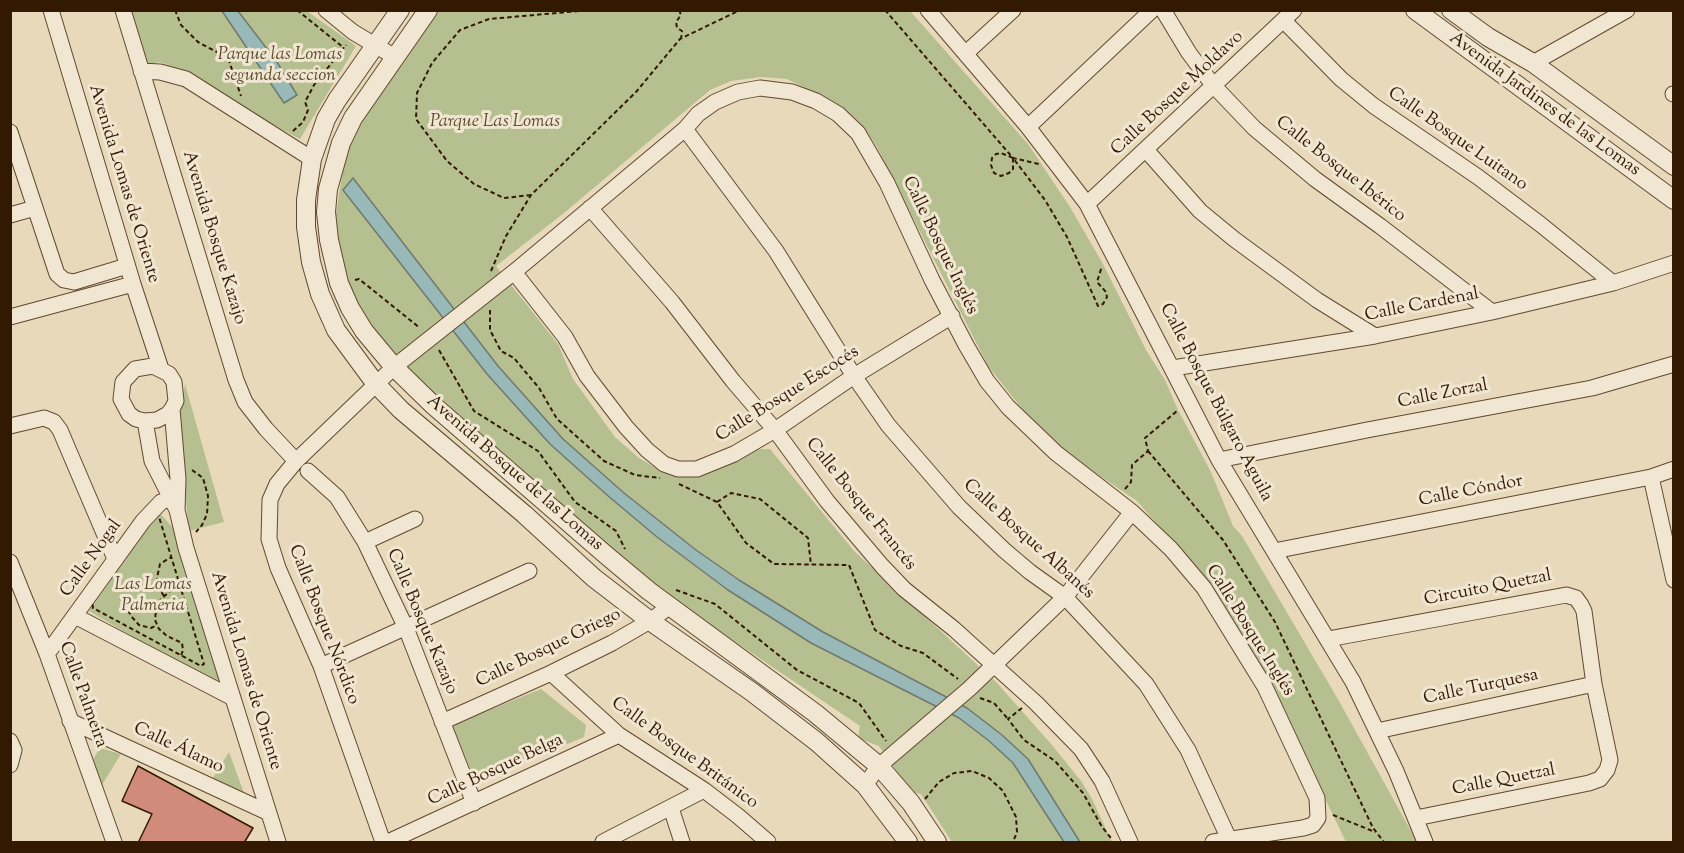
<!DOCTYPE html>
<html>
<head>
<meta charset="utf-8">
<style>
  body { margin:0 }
  #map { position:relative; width:1684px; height:853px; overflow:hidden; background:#e8d9ba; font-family:"Sorts Mill Goudy",serif }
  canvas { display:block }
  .frame { position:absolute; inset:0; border:12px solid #341902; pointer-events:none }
</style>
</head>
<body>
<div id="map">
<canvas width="1684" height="853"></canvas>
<div class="frame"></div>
</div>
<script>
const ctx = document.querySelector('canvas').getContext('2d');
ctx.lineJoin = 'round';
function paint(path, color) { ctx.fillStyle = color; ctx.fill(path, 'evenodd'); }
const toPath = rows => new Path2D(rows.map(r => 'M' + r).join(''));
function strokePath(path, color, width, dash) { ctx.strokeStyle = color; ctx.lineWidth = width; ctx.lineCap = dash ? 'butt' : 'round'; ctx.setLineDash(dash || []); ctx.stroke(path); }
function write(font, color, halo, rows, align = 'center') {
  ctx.font = font + ' "Sorts Mill Goudy",serif'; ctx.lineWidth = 6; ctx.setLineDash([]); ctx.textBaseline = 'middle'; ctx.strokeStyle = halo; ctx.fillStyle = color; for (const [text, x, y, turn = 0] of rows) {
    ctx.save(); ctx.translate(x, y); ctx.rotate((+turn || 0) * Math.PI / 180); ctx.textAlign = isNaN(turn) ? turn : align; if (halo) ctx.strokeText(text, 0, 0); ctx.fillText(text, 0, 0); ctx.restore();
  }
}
const green = toPath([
  [130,11,307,11,356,46,300,139,244,109,195,75,159,62,149,65,142,61],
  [434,11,910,11,1028,144,1070,207,1103,264,1146,350,1165,380,1178,410,1211,472,1233,526,1242,536,1339,701,1417,842,1346,842,1286,718,1209,585,1137,501,1060,449,1023,410,988,366,877,147,865,129,841,106,787,79,760,77,731,81,710,90,564,213,496,266,558,344,573,379,615,437,639,458,661,471,677,476,694,474,758,449,770,449,854,551,997,683,1052,745,1081,781,1091,797,1112,842,952,842,921,794,911,792,879,746,858,738,860,726,670,598,552,497,450,413,380,344,359,308,347,280,339,252,336,214,346,149,364,114],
  [185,384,224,522,189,531,179,434,179,420],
  [159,512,180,536,227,692,89,611],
  [541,689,586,725,584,737,476,783,452,725],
  [100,748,121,754,102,785,92,761],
  [229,752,244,793,213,778]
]);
const water = toPath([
  [222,11,238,11,277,62,297,95,284,103,222,11],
  [353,178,498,366,563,439,624,493,696,550,739,580,823,632,967,708,1002,735,1028,759,1080,842,1064,842,1013,763,988,740,959,718,811,643,728,590,657,537,607,495,550,444,487,374,343,190,353,178]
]);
const building = toPath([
  [138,766,253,828,244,843,138,843,152,814,122,801,138,766]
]);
const path = toPath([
  [175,10,181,25,198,42,228,58,241,96],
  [297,10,344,48],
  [679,10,681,15,676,22,677,28,682,31,681,39],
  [885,10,1013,158,1039,164],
  [293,131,303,122,308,110,305,102,314,85,346,45],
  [1013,158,1013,169,1009,173,1001,176,994,173,991,165,992,158,996,154,1001,153,1013,158,1045,200,1067,237,1098,306,1103,304,1107,297,1106,292,1097,282,1102,266],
  [531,195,504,198,474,184,447,161,416,119,417,93,432,63,460,30,489,19,591,10],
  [491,271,506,236,531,195,636,92,680,39,740,10],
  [355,280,359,279,420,328],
  [490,310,490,330,501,351,514,358,523,369,539,388,557,419,604,461,635,475,660,478],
  [439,350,474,411,538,451,575,502,616,531,625,549],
  [1148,451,1223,540,1275,622,1373,828,1384,842],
  [192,470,203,478,208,496,207,514,202,525,196,532],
  [679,484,717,502,746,543,774,564,849,565,875,630,901,646,923,653,958,679],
  [1125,489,1131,482,1132,465,1148,451,1145,438,1177,411],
  [717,502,731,493,760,499,808,538,811,565],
  [155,513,159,517,204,664,201,666,93,608,92,601,155,513],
  [178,584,161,599,156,610,155,620,159,629,167,636,182,643,183,650,181,656],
  [676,590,715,604,797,670,859,703,886,741],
  [164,596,160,590,157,578,160,564,171,557],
  [120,598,124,602,131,616,139,625,151,628,157,625],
  [980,698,994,703,1008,719],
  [1022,708,1008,719,1024,740,1055,761,1083,793,1102,827,1111,838],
  [925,799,939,782,954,773,972,771,989,778,1003,791,1016,817,1017,832,1013,842],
  [1333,815,1375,832]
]);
const minor = toPath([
  [51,10,133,284,161,369],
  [123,10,236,380,245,402,266,429,296,461],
  [326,10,353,32,395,57],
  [928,10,1028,127,1087,204,1219,460,1353,682,1396,771,1425,842],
  [1163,10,1189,53,1213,85,1254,128,1315,179,1380,226,1492,312],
  [1284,21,1341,79,1374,106,1478,177,1540,224,1613,283],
  [966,53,1013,10],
  [1533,63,1627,10],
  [141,71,160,72,186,79,312,159],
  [1673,94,1674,94],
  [1028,127,1152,10],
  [685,129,776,251,854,376,888,425,959,507,1004,550,1030,572,1065,597,1146,684,1188,750,1229,839],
  [10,132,57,274,64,280,74,282,127,266],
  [1147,151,1200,211,1234,239,1317,300,1375,336],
  [1087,204,1294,10],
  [590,208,672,302,733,381,775,430,827,501,882,566,904,589,954,629,1036,703,1081,749,1102,781,1130,842],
  [10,215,35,208],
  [514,272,565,337,587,376,626,427,647,450,664,464,678,469,697,469,734,454,775,430,854,376,952,316],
  [10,317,133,284],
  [1173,368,1375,336,1492,312,1613,283,1674,263],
  [172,409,168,414,157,420,145,421,136,419,129,414,121,399,123,382,135,369,153,366,169,374,174,382,176,401,172,409,178,479,177,510],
  [145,421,152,461,177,510,186,548,278,842],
  [10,426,44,418,54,422,60,430,115,559],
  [1219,460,1367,430,1592,388,1674,364],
  [308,471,337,497,365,542,406,628,474,803],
  [1651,477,1674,580],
  [365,542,415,519],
  [1274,551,1651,477,1674,469],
  [10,562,47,654,114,842],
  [75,616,233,698],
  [1328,639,1566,595,1576,598,1581,605,1584,611,1594,684,1610,760,1607,770,1600,779,1589,783,1416,818],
  [47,654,143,521,161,502,177,496],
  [321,666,529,571],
  [551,673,619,735,704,790,738,816,768,842],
  [70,721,269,813],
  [442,722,551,673,612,643,650,621,670,606],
  [1377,731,1594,684],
  [10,741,14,750,10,765],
  [865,785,879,766,969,689,1065,597,1132,512],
  [671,808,682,842],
  [383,842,321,666,278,568,269,539,270,500,277,484,296,461,394,367,514,272,630,175,685,129,698,114,715,102,738,92,760,88,792,92,816,101,838,114,858,133,887,183,932,280,966,345,987,381,1008,407,1031,429,1056,453,1132,512,1171,549,1204,588,1265,687,1317,798,1318,818,1313,825,1303,828,1213,842],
  [388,842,619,735],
  [603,842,704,790]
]);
const tertiary = toPath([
  [400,10,337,100,326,119,312,159,306,200,306,227,311,262,320,294,336,330,375,383,401,410,524,514,594,578,650,621,752,692,817,742,865,785,908,842],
  [428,10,353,118,341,143,328,189,326,212,329,240,339,283,350,308,364,331,394,367,434,406,606,555,649,591,815,713,879,766,911,803,937,842],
  [1415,10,1674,200],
  [1451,10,1488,37,1533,63,1674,166]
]);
const parkNames = [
  ["Parque las Lomas",280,56],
  ["segunda seccion",280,77],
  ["Parque Las Lomas",495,123],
  ["Las Lomas",153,586],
  ["Palmeria",153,607]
];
const streetNames = [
  ["Calle Bosque Moldavo",1178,94,-43],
  ["Avenida Jardines de las Lomas",1544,105,36],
  ["Calle Bosque Luitano",1457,140,35],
  ["Calle Bosque Ibérico",1340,170,38],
  ["Avenida Lomas de Oriente",123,184,73],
  ["Avenida Bosque Kazajo",213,238,73],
  ["Calle Bosque Inglés",939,246,64],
  ["Calle Cardenal",1422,306,-11],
  ["Calle Bosque Escocés",788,395,-32],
  ["Calle Zorzal",1443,395,-11],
  ["Calle Bosque Búlgaro Aguila",1215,403,62],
  ["Avenida Bosque de las Lomas",514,474,41],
  ["Calle Cóndor",1471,492,-11],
  ["Calle Bosque Francés",860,505,51],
  ["Calle Bosque Albanés",1028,540,42],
  ["Calle Nogal",92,559,-54],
  ["Circuito Quetzal",1488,589,-11],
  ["Calle Bosque Kazajo",421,622,67],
  ["Calle Bosque Nórdico",323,625,69],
  ["Calle Bosque Inglés",1249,631,58],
  ["Calle Bosque Griego",549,649,-26],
  ["Avenida Lomas de Oriente",245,671,73],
  ["Calle Turquesa",1481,688,-12],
  ["Calle Palmeira",82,695,70],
  ["Calle Álamo",178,749,25],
  ["Calle Bosque Británico",684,754,36],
  ["Calle Bosque Belga",496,771,-25],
  ["Calle Quetzal",1504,781,-11]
];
paint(green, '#b6bf8f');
paint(water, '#99b9b8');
strokePath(water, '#71796f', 1.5);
paint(building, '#d18b7b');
strokePath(building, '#341902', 1.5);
strokePath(minor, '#614930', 17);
strokePath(tertiary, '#614930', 20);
strokePath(path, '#341902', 2, [4.5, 3]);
strokePath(minor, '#f0e6d2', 15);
strokePath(tertiary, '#f0e6d2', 18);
write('italic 18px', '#5b4b2c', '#f0e6d2', parkNames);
write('18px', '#341902', '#f0e6d2', streetNames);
</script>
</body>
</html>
